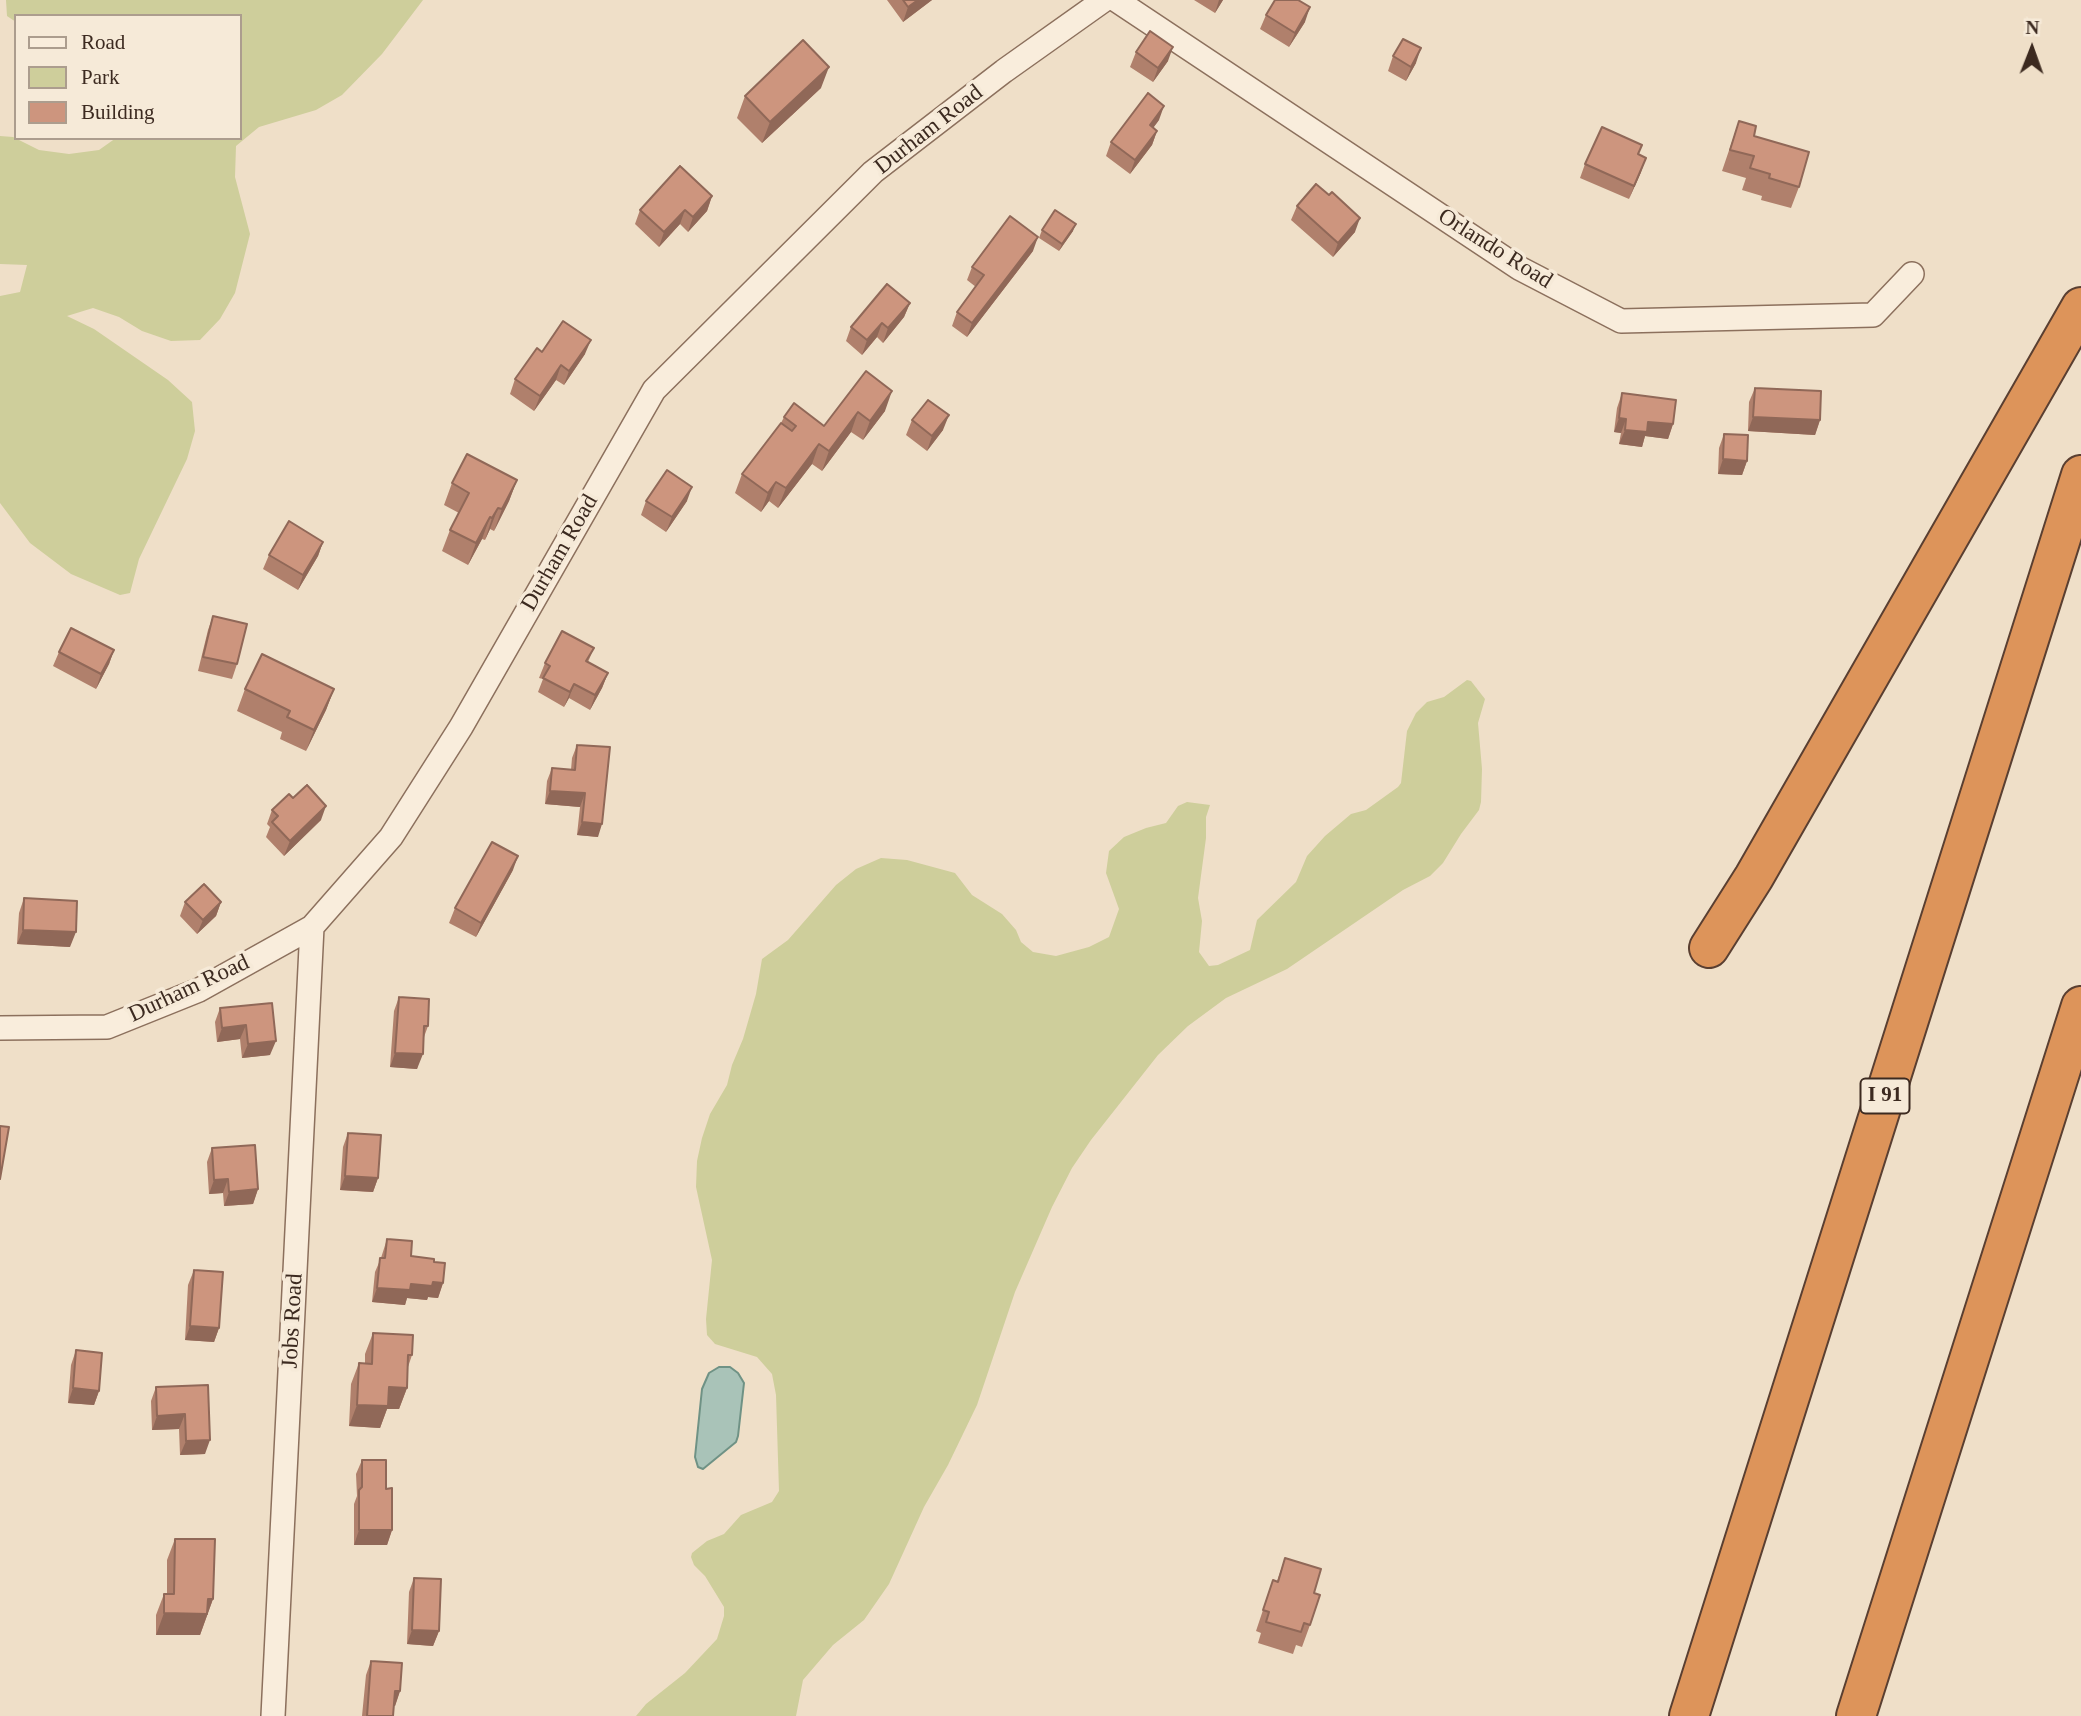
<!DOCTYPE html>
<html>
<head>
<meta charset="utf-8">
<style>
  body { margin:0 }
  #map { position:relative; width:2081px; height:1716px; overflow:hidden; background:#efdfc8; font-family:Georgia,serif }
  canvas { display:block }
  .legend { position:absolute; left:14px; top:14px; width:228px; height:126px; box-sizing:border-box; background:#f6ead8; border:2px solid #ac9d8e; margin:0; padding:9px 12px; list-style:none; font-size:21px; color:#3c2a20 }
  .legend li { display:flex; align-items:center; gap:14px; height:35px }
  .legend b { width:35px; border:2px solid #ac9d8e }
  .north { position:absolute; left:1997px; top:14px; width:70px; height:70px; -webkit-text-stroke:5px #f6ead8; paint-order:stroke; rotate:1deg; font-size:19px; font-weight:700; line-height:28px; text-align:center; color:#3c2a20 }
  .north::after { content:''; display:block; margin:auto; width:24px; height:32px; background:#3c2a20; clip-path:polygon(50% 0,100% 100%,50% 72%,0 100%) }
</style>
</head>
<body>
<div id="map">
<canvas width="2081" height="1716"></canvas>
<ul class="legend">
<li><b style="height:9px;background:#f9eddc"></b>Road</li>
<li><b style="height:19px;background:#cece9b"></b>Park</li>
<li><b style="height:19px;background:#cd957e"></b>Building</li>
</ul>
<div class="north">N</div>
</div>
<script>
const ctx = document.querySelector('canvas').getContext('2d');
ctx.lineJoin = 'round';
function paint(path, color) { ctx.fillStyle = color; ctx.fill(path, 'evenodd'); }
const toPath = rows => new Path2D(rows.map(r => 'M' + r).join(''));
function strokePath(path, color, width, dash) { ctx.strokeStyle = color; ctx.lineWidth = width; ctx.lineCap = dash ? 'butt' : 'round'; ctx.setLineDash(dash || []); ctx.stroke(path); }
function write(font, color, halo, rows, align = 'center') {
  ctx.font = font + ' Georgia,serif'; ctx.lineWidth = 7; ctx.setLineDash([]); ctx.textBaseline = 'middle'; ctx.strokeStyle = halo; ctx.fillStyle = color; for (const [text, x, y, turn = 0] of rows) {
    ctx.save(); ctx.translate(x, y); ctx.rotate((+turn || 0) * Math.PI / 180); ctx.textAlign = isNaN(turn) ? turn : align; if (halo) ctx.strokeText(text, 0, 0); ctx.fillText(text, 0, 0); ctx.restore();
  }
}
const green = toPath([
  [6,0,423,0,382,54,342,95,316,110,259,127,236,146,235,177,250,234,235,293,220,319,200,340,171,341,142,331,119,317,93,308,67,316,94,329,168,380,192,402,195,431,187,459,139,559,130,593,120,595,71,574,30,543,0,503,0,296,20,292,27,265,0,264,0,136,13,137,39,150,69,154,99,150,116,138,240,138,240,16,16,16,16,22,7,16],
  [1467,680,1471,681,1485,699,1478,723,1482,769,1481,802,1479,810,1461,834,1443,863,1430,876,1403,890,1287,969,1226,998,1188,1026,1158,1055,1091,1140,1072,1168,1052,1207,1015,1292,977,1405,948,1465,924,1507,889,1584,864,1620,833,1645,803,1680,796,1716,636,1716,646,1704,685,1673,717,1639,724,1616,724,1607,705,1576,694,1565,691,1557,692,1553,707,1541,724,1534,741,1515,772,1502,779,1491,776,1395,772,1374,757,1357,715,1344,707,1335,706,1319,712,1260,696,1187,697,1161,702,1138,710,1114,727,1085,732,1065,743,1039,756,994,762,959,788,940,836,885,856,869,881,858,907,860,955,873,972,895,1002,914,1016,930,1021,942,1033,952,1056,956,1089,947,1109,937,1119,909,1106,873,1109,851,1124,837,1146,828,1166,823,1178,806,1187,802,1210,805,1206,817,1206,838,1198,898,1202,921,1199,952,1209,966,1218,965,1250,950,1257,920,1296,882,1307,856,1325,836,1351,814,1366,810,1398,787,1401,783,1407,731,1416,713,1427,702,1444,697]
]);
const water = toPath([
  [719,1367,730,1367,738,1373,744,1383,738,1436,736,1442,703,1469,698,1467,695,1457,702,1389,709,1373,719,1367]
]);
const street = toPath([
  [1116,0,1519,268,1621,321,1873,315,1912,274],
  [0,1028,107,1027,199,990,312,927,391,837,461,727,654,390,873,172,1004,71,1104,0],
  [273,1716,312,927]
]);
const highway = toPath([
  [1709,948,1754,877,2081,307],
  [1689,1716,2081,475],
  [1856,1716,2081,1006]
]);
const wall = toPath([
  [887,0,932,0,903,22],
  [1194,0,1223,0,1215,13],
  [1266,15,1305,22,1289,47,1260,29],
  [1136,52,1168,61,1153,82,1130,67],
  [1393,56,1416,63,1406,81,1388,71],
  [821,88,762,143,737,118,745,96],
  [1159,120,1153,128,1157,131,1152,145,1130,174,1106,156,1111,142],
  [1739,121,1799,187,1791,208,1761,200,1762,196,1742,190,1746,178,1722,171],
  [1639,155,1641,172,1629,199,1580,178,1585,164],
  [712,196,707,211,688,232,680,224,659,247,635,224,640,210],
  [1297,206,1355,232,1333,257,1291,220],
  [1042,230,1073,231,1059,251,1039,238],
  [1033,251,967,337,952,326,957,312,976,287,967,280,972,267],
  [910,303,904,317,883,343,877,337,862,355,846,341,851,327],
  [542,352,585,354,564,385,556,380,534,411,510,394,515,379],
  [866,371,885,411,863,440,851,432,822,471,812,464,778,508,769,501,761,512,735,493,742,474,781,423,784,417,824,426],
  [1755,388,1820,420,1815,435,1748,431,1749,402],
  [1622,393,1673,424,1668,439,1645,436,1642,447,1619,444,1621,433,1614,432,1617,408],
  [912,420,943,430,927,451,906,435],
  [1724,434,1747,461,1742,475,1718,474,1719,448],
  [517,480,509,501,494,531,490,529,485,540,482,539,468,565,442,551,450,530,459,513,444,505,452,483],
  [646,501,687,501,666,532,641,515],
  [323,542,318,556,298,590,263,569,269,555],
  [213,616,237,664,232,679,198,671,208,630],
  [594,648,588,662,608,673,602,688,590,710,569,698,564,707,538,692,543,679,539,678,545,663],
  [114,650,109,664,96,689,53,666,59,652],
  [245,689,334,689,326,710,306,751,280,739,282,732,237,711],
  [577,745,598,837,577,835,580,807,545,804,547,781,552,768,571,770,572,758],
  [272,810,321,820,284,856,266,837,270,827,267,824],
  [513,870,476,937,449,923,455,908],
  [24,898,70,947,17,944,19,913],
  [185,902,221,902,216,916,197,934,180,916],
  [399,997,428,1026,424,1037,417,1069,390,1067,394,1011],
  [272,1003,270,1055,242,1058,240,1039,217,1042,215,1022,220,1008],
  [348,1133,378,1178,373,1192,340,1190,343,1147],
  [212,1148,258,1189,253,1204,224,1206,223,1193,209,1194,207,1162],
  [387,1239,411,1256,434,1262,443,1283,438,1298,428,1297,427,1300,407,1298,405,1305,372,1302,375,1272,381,1258],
  [194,1270,219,1328,214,1342,185,1340,188,1285],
  [373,1333,412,1355,408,1367,407,1388,399,1409,387,1409,380,1428,349,1426,351,1384,359,1363,365,1363,365,1354],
  [76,1350,99,1391,94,1405,68,1403,71,1365],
  [208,1385,205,1454,180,1455,179,1429,152,1430,151,1401,156,1387],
  [362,1460,386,1489,392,1530,387,1545,354,1545,354,1504,357,1496,356,1474],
  [175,1539,213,1599,200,1635,156,1635,156,1615,164,1594,167,1594,167,1560],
  [1285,1558,1314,1593,1310,1625,1302,1647,1296,1645,1293,1654,1258,1643,1261,1633,1256,1631,1273,1580,1277,1581],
  [414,1578,439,1631,433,1646,407,1644,409,1592],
  [371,1661,400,1691,395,1706,394,1705,393,1716,362,1716,366,1675]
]);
const shadedWall = toPath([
  [918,0,932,0,903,22,908,7],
  [1219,0,1223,0,1215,13],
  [1310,7,1305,22,1289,47,1295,33],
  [1173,47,1168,61,1153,82,1158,68],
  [1421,48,1416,63,1406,81,1411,67],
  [829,67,821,88,762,143,770,122],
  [1164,106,1159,120,1144,140,1150,125],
  [1157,131,1152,145,1130,174,1135,160],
  [1646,158,1641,172,1629,199,1634,186],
  [712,196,707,211,688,232,693,217],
  [685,210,680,224,659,247,664,232],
  [1360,218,1355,232,1333,257,1338,243],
  [1076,224,1073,231,1059,251,1062,244],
  [1038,237,1033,251,967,337,972,323],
  [910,303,904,317,883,343,888,328],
  [882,323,877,337,862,355,867,340],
  [591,340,585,354,564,385,569,371],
  [561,365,556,380,534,411,540,396],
  [892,391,885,411,863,440,870,421],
  [858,412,851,432,822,471,829,451],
  [949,415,943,430,927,451,932,436],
  [1753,417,1820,420,1815,435,1748,431],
  [1619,418,1626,419,1621,433,1614,432],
  [1648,422,1673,424,1668,439,1645,436,1642,447,1619,444,1625,430],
  [819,444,812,464,778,508,786,488],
  [1723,459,1747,461,1742,475,1718,474],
  [517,480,509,501,494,531,502,509],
  [776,482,769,501,761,512,768,493],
  [692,487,687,501,666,532,672,517],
  [498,508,490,529,485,540,492,518],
  [490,517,482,539,468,565,476,543],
  [323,542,318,556,298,590,303,575],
  [114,650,109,664,96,689,101,674],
  [608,673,602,688,590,710,595,695],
  [574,684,569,698,564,707,570,692],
  [334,689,326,710,306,751,314,730],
  [550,791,585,793,580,807,545,804],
  [326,806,321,820,284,856,290,841],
  [582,822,602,824,598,837,577,835],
  [518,856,513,870,476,937,481,923],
  [221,902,216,916,197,934,203,920],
  [23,930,76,932,70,947,17,944],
  [246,1025,240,1039,217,1042,222,1028],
  [276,1041,270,1055,242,1058,248,1044],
  [395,1053,423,1054,417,1069,390,1067],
  [345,1176,378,1178,373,1192,340,1190],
  [228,1179,223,1193,209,1194,214,1180],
  [258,1189,253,1204,224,1206,229,1192],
  [433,1282,443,1283,438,1298,428,1297,427,1300,407,1298,405,1305,372,1302,377,1288],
  [190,1326,219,1328,214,1342,185,1340],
  [389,1387,407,1388,399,1409,387,1409,380,1428,349,1426,357,1405],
  [73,1388,99,1391,94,1405,68,1403],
  [185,1414,179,1429,152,1430,157,1416],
  [210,1440,205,1454,180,1455,186,1441],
  [359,1530,392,1530,387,1545,354,1545],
  [208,1599,213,1599,200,1635,156,1635,164,1613],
  [412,1630,439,1631,433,1646,407,1644],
  [395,1691,400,1691,395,1706,390,1705]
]);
const building = toPath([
  [903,0,918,0,908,7,903,0],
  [1275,0,1298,0,1310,7,1295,33,1266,15,1275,0],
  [1150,31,1173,47,1158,68,1136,52,1150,31],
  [1403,39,1421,48,1411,67,1393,56,1403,39],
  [803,40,829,67,770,122,745,96,803,40],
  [1148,93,1164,106,1150,125,1157,131,1135,160,1111,142,1148,93],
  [1739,121,1756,126,1754,136,1809,152,1799,187,1769,178,1770,174,1750,168,1754,156,1730,150,1739,121],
  [1602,127,1642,145,1638,154,1646,158,1634,186,1585,164,1602,127],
  [680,166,712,196,693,217,685,210,664,232,640,210,680,166],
  [1316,184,1329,195,1332,192,1360,218,1338,243,1297,206,1316,184],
  [1055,210,1076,224,1062,244,1042,230,1055,210],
  [1010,216,1038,237,972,323,957,312,984,275,972,267,1010,216],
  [887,284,910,303,888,328,882,323,867,340,851,327,887,284],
  [563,321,591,340,569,371,561,365,540,396,515,379,537,348,542,352,563,321],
  [866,371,892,391,870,421,858,412,829,451,819,444,786,488,776,482,768,493,742,474,781,423,792,431,796,426,784,417,794,403,824,426,866,371],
  [1755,388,1821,391,1820,420,1753,417,1755,388],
  [1622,393,1676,400,1673,424,1648,422,1647,432,1625,430,1626,419,1619,418,1622,393],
  [928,400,949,415,932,436,912,420,928,400],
  [1724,434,1748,435,1747,461,1723,459,1724,434],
  [467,454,517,480,502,509,498,508,492,518,490,517,476,543,450,530,469,493,452,483,467,454],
  [667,470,692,487,672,517,646,501,667,470],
  [289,521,323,542,303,575,269,555,289,521],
  [213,616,247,624,237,664,203,657,213,616],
  [71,628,114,650,101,674,59,652,71,628],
  [562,631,594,648,586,661,608,673,595,695,574,684,570,692,543,678,550,666,545,663,562,631],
  [262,654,334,689,314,730,287,717,290,711,245,689,262,654],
  [577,745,610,747,602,824,582,822,585,793,550,791,552,768,575,770,577,745],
  [307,785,326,806,290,841,272,822,278,816,272,810,289,794,293,798,307,785],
  [492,842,518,856,481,923,455,908,492,842],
  [204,884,221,902,203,920,185,902,204,884],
  [24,898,77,901,76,932,23,930,24,898],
  [399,997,429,999,428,1026,424,1026,423,1054,395,1053,399,997],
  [272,1003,276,1041,248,1044,246,1025,222,1028,220,1008,272,1003],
  [0,1126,9,1127,0,1179,0,1126],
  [348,1133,381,1135,378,1178,345,1176,348,1133],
  [255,1145,258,1189,229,1192,228,1179,214,1180,212,1148,255,1145],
  [387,1239,412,1241,411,1256,434,1259,434,1262,445,1263,443,1283,433,1282,432,1286,411,1284,410,1290,377,1288,380,1258,385,1258,387,1239],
  [194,1270,223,1272,219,1328,190,1326,194,1270],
  [373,1333,413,1335,412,1355,408,1355,407,1388,389,1387,388,1406,357,1405,359,1363,372,1364,373,1333],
  [76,1350,102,1353,99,1391,73,1388,76,1350],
  [208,1385,210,1440,186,1441,185,1414,157,1416,156,1387,208,1385],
  [362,1460,386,1460,386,1489,392,1488,392,1530,359,1530,359,1490,362,1487,362,1460],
  [175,1539,215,1539,213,1599,208,1599,207,1614,164,1613,164,1594,174,1594,175,1539],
  [1285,1558,1321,1569,1314,1593,1320,1595,1310,1625,1304,1623,1301,1632,1266,1622,1269,1612,1263,1610,1273,1580,1278,1582,1285,1558],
  [414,1578,441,1579,439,1631,412,1630,414,1578],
  [371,1661,402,1663,400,1691,395,1691,393,1716,367,1716,371,1661]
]);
const shields = [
  [1885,1096,49]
];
const shieldNames = [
  ["I 91",1885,1096]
];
const streetNames = [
  ["Durham Road",929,130,-38],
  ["Orlando Road",1495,249,32],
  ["Durham Road",560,553,-60],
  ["Durham Road",189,989,-25],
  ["Jobs Road",293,1321,-87]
];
paint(green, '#cece9b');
paint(water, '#a9c3b8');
strokePath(water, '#6f9285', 2);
strokePath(street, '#8c705d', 26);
strokePath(highway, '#5a3f31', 42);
strokePath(street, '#f9eddc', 23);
strokePath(highway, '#dd945a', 38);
paint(wall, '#b0806c');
paint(shadedWall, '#906858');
paint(building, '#cd957e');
strokePath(building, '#906858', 2);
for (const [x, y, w] of shields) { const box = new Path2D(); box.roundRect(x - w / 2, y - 17.5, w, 35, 5); ctx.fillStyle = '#f6ead8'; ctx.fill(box); strokePath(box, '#3c2a20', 2); }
write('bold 21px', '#3c2a20', null, shieldNames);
write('23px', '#3c2a20', '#f6ead8', streetNames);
</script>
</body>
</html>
